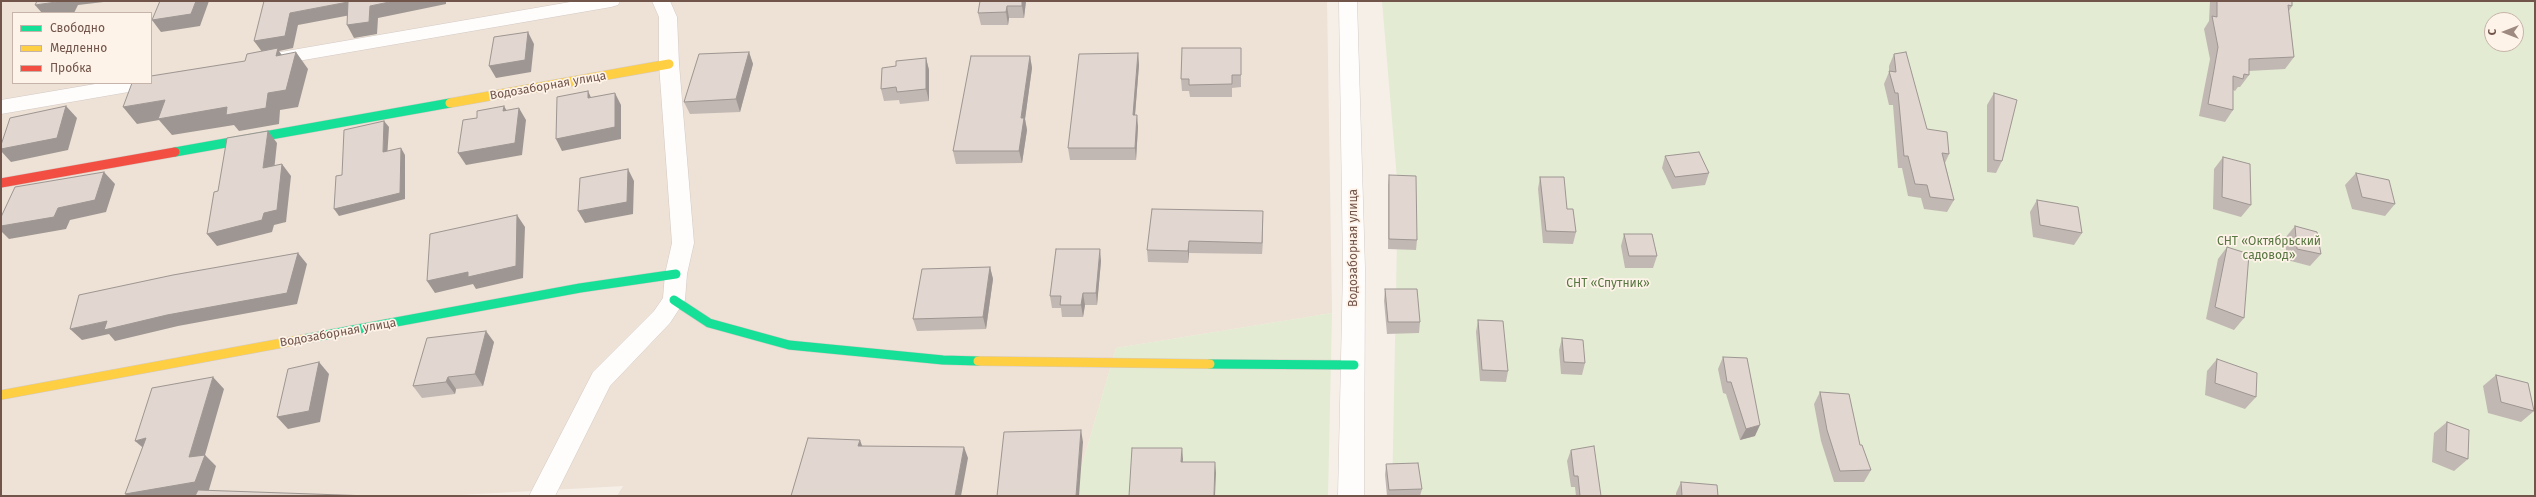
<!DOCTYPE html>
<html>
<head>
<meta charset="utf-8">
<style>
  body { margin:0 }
  #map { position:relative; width:2536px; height:497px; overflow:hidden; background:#f5efe8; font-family:"Fira Sans",sans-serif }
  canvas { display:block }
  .frame { position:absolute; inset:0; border:2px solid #71544a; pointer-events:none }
  .legend { position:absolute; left:12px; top:12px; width:140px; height:72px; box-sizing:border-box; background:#fef3e8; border:1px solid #c6b3a9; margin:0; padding:5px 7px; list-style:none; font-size:12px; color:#71544a }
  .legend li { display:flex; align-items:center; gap:8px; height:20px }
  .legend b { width:20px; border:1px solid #c6b3a9 }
  .north { position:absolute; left:2484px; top:12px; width:40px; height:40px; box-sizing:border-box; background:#fef3e8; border:1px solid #c6b3a9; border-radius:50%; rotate:270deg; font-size:11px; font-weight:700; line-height:16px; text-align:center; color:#71544a }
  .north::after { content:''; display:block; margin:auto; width:14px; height:18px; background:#9f8a81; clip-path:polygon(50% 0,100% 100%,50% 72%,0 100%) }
</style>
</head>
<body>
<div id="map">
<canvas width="2536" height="497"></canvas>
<div class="frame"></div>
<ul class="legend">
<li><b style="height:5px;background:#16e098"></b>Свободно</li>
<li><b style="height:5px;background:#ffcf43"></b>Медленно</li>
<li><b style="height:5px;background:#f24e42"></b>Пробка</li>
</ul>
<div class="north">С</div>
</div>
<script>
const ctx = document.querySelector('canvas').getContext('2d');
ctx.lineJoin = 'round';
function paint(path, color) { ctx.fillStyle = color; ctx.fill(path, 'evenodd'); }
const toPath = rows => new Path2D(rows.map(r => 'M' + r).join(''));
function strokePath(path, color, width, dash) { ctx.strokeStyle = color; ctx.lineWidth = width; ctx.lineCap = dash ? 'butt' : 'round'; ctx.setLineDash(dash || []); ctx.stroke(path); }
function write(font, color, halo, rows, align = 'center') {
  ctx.font = font + ' "Fira Sans",sans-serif'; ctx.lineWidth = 3.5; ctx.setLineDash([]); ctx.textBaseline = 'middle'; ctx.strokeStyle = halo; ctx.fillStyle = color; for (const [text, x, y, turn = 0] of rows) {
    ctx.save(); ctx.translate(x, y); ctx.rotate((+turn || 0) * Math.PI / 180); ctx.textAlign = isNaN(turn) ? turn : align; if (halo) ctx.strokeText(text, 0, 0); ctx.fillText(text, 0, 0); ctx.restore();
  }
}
const residential = toPath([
  [1,1,1327,1,1332,313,1116,348,1073,496,617,496,623,486,441,496,1,496],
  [13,13,151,13,151,83,13,83]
]);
const green = toPath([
  [1382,1,2535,1,2535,496,1392,496,1398,191],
  [2492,20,2516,20,2516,44,2492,44],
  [1332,313,1328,496,1073,496,1116,348]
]);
const street = toPath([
  [576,1,620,1,618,5,611,7,269,66,262,65,259,60,262,55,269,54,576,1],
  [652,1,670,1,677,17,679,64,694,243,687,274,685,300,670,323,610,386,555,496,529,496,593,372,654,311,663,298,665,274,672,243,659,64,659,17,652,1],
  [1339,1,1357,1,1365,269,1364,496,1338,496,1343,269,1339,1],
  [101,83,150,83,147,88,140,90,1,114,1,100,101,83]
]);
const fast = toPath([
  [175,152,450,103],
  [674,300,709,323,789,345,943,360,978,361],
  [304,339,580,288,676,274],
  [1210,364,1354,365]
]);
const slow = toPath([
  [450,103,669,64],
  [978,361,1210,364],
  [1,395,304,339]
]);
const jam = toPath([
  [1,183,175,152]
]);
const wall = toPath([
  [1026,1,1024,18,1009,18,1008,25,981,25,978,13],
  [2210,1,2292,1,2292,6,2289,11,2294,57,2285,69,2249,71,2249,75,2240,87,2238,87,2235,91,2233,90,2233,110,2225,122,2199,116,2210,59,2204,29,2209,21],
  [1241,48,1241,87,1232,88,1232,97,1190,97,1189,91,1182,91,1181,79],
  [749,52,753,64,740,112,690,114,684,102],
  [1138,53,1139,65,1135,115,1138,127,1136,160,1070,160,1068,148],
  [1894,54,1927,129,1949,154,1945,163,1954,200,1947,212,1924,209,1921,198,1908,196,1902,168,1898,168,1893,105,1889,105,1884,84,1889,72,1889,66],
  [1030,56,1032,68,1025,119,1027,130,1022,163,956,164,953,151],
  [926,58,929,70,929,101,900,104,899,100,884,101,881,89,896,66],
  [1994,93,2002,161,1996,173,1987,172,1987,105],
  [1665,156,1709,173,1705,185,1672,189,1662,168],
  [2223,157,2251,205,2241,217,2213,209,2214,169],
  [2356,173,2395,204,2385,216,2352,209,2345,185],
  [1389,175,1417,240,1416,250,1388,249,1388,185],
  [1540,177,1567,209,1576,232,1573,244,1543,243,1538,189],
  [2037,200,2082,233,2074,245,2033,237,2030,212],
  [1263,211,1262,254,1189,253,1188,263,1148,262,1147,250],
  [2295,226,2321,254,2310,266,2287,260,2285,238],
  [1624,234,1657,256,1653,268,1625,268,1621,246],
  [2227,247,2244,318,2234,330,2206,319,2218,259],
  [1101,261,1097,305,1085,305,1083,317,1062,317,1061,308,1052,308,1050,296],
  [990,267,993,279,986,329,917,331,913,319],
  [1385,289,1420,322,1419,333,1387,334,1384,301],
  [1478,320,1508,371,1506,382,1480,381,1476,332],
  [1562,338,1585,363,1582,375,1561,374,1559,350],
  [494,342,483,386,456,389,455,394,422,398,413,386],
  [1723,357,1755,436,1740,440,1726,394,1723,393,1718,369],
  [2217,359,2256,397,2245,409,2205,395,2207,371],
  [2496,375,2534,411,2521,422,2488,413,2483,386],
  [1820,392,1860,445,1871,470,1864,482,1834,482,1821,441,1814,404],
  [2447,422,2468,459,2454,471,2432,462,2434,433],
  [1571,450,1601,496,1576,496,1575,487,1571,487,1567,461],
  [1386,464,1422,489,1420,496,1387,496,1385,475],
  [1681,482,1718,496,1676,496,1676,493]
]);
const shadedWall = toPath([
  [63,1,112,1,78,5,74,13,42,13,35,5],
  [196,1,209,1,200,26,161,32,152,20],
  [394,1,446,1,446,4,378,18,377,34,354,38,347,25,370,6],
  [1022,1,1026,1,1024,18,1022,6],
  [348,2,356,14,298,25,293,48,279,51,289,65,263,53,254,41,290,13],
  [1007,6,1009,18,1008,25,1006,12],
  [528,32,534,44,531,72,496,78,489,66],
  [296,52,308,69,298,107,280,110,279,124,239,131,234,125,172,135,159,120,137,124,123,107,165,100,268,93],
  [749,52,753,64,740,112,736,99],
  [1138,53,1139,65,1134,127,1133,115],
  [1030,56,1032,68,1025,119,1027,130,1022,163,1019,151,1021,118],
  [926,58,929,70,929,101,926,89],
  [588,91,594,104,588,98],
  [615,93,621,105,621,139,562,151,556,139],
  [66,106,77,118,68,150,11,162,1,151,1,149],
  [504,106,511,118,503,111],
  [519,108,526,120,522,155,466,165,458,153],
  [1137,115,1138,127,1136,160,1135,148],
  [384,121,389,127,387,159,383,152],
  [268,131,277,143,273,180,263,168],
  [401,148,405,155,405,199,339,216,334,209],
  [282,164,291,176,286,222,274,225,272,232,217,246,207,234,264,213],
  [628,169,634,181,633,214,585,223,578,211],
  [104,172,115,184,106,212,70,220,66,229,9,239,1,231,1,226,58,208],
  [1263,211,1263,223,1262,254,1262,243],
  [517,215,525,227,523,278,476,289,473,284,435,293,427,281],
  [1189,241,1189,253,1188,263,1188,251],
  [1100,249,1101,261,1097,305,1096,293],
  [298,253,307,264,297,304,178,326,115,341,109,334,82,340,70,329,107,321],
  [990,267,993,279,986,329,983,317],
  [1083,293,1085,305,1083,317,1081,305],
  [486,331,494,342,483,386,475,374],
  [319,362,329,374,320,422,288,429,277,417],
  [213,377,224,389,205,455,216,466,208,493,192,496,128,496,125,494,189,457],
  [448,377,456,389,455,394,446,382],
  [1760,425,1755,436,1740,440,1746,429],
  [1081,430,1083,442,1079,496,1076,496],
  [146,438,148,452,135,441],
  [860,440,864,451,858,446],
  [964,447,968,458,961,496,955,496],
  [1182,448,1183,459,1182,473,1181,462],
  [1215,462,1216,473,1215,496,1214,496]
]);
const building = toPath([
  [37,1,63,1,35,5,37,1],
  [160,1,196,1,191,14,152,20,160,1],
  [264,1,394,1,370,6,369,22,347,25,348,2,290,13,285,36,254,41,264,1],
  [980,1,1022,1,1022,6,1007,6,1006,12,978,13,980,1],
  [2217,1,2292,1,2292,6,2288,5,2294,57,2249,59,2249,75,2244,74,2243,79,2233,76,2233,110,2208,104,2218,47,2212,16,2217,17,2217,1],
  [528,32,525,60,489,66,494,37,528,32],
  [278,48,276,56,296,52,286,90,268,93,266,108,226,115,227,107,158,119,165,100,123,107,132,83,151,83,151,76,245,61,247,54,278,48],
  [1182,48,1241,48,1241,75,1232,75,1232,84,1189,85,1189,79,1181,79,1182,48],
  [749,52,736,99,684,102,699,54,749,52],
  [1906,52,1927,129,1947,132,1949,154,1942,153,1954,200,1930,197,1927,185,1915,184,1908,156,1904,156,1898,93,1895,93,1889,71,1896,72,1894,54,1906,52],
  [1138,53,1133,115,1137,115,1135,148,1068,148,1079,54,1138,53],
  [971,56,1030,56,1021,118,1024,118,1019,151,953,151,971,56],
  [926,58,926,89,897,92,896,87,881,89,882,68,896,66,896,61,926,58],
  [588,91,588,98,615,93,615,127,556,139,557,97,588,91],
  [1994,93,2017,100,2002,161,1994,160,1994,93],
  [66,106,57,138,1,149,1,145,10,118,66,106],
  [504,106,503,111,519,108,515,143,458,153,463,120,477,118,477,111,504,106],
  [384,121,383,152,401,148,400,193,334,209,336,176,342,175,344,130,384,121],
  [268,131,263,168,282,164,277,210,264,213,262,220,207,234,214,192,218,191,227,138,268,131],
  [1699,152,1709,173,1675,177,1665,156,1699,152],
  [2223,157,2250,164,2251,205,2222,197,2223,157],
  [628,169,627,202,578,211,580,178,628,169],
  [104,172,95,200,58,208,54,217,1,226,1,217,15,187,104,172],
  [2356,173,2389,180,2395,204,2362,197,2356,173],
  [1389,175,1416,176,1417,240,1389,239,1389,175],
  [1540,177,1564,177,1567,209,1573,209,1576,232,1546,231,1540,177],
  [2037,200,2078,207,2082,233,2040,225,2037,200],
  [1152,209,1263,211,1262,243,1189,241,1188,251,1147,250,1152,209],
  [517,215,516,266,468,277,468,272,427,281,430,234,517,215],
  [2295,226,2317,232,2321,254,2297,249,2295,226],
  [1624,234,1652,234,1657,256,1629,256,1624,234],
  [2227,247,2249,254,2244,318,2215,307,2227,247],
  [1056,249,1100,249,1096,293,1083,293,1081,305,1060,305,1061,296,1050,296,1056,249],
  [298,253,287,293,167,315,104,330,107,321,70,329,79,295,173,275,298,253],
  [990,267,983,317,913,319,922,269,990,267],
  [1385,289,1417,289,1420,322,1388,322,1385,289],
  [1478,320,1503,321,1508,371,1482,370,1478,320],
  [486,331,475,374,448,377,446,382,413,386,427,338,486,331],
  [1562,338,1583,340,1585,363,1564,362,1562,338],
  [1723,357,1747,358,1760,425,1746,429,1731,382,1727,382,1723,357],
  [2217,359,2257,373,2256,397,2215,383,2217,359],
  [319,362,309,411,277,417,288,369,319,362],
  [2496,375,2528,383,2534,411,2501,402,2496,375],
  [213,377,189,457,205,455,195,482,125,494,146,438,135,441,152,388,213,377],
  [1820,392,1849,394,1860,445,1862,445,1871,470,1840,471,1827,430,1820,392],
  [2447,422,2469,430,2468,459,2446,451,2447,422],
  [1081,430,1076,496,997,496,1004,432,1081,430],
  [808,438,860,440,858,446,964,447,955,496,791,496,808,438],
  [1594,446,1601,496,1580,496,1578,476,1574,476,1571,450,1594,446],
  [1132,448,1182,448,1181,462,1215,462,1214,496,1129,496,1132,448],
  [1418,463,1422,489,1389,490,1386,464,1418,463],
  [1681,482,1717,485,1718,496,1682,496,1681,482],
  [198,490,370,496,195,496,198,490]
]);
const streetNames = [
  ["Водозаборная улица",548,86,-10],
  ["Водозаборная улица",1354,248,-90],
  ["Водозаборная улица",338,333,-10]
];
const parkNames = [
  ["СНТ «Октябрьский",2269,242],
  ["садовод»",2269,256],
  ["СНТ «Спутник»",1608,284]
];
paint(residential, '#eee1d5');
paint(green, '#e3ebd3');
strokePath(street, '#d4cbc6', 1);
strokePath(fast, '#d4cac4', 10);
strokePath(slow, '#d4cac4', 10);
strokePath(jam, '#d4cac4', 10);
paint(street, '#fefdfc');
strokePath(fast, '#16e098', 9);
strokePath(slow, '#ffcf43', 9);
strokePath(jam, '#f24e42', 9);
paint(wall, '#c2b8b3');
paint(shadedWall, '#9e9692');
paint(building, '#e1d6d0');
strokePath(building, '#9e9692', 1);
write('12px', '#71544a', '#fef3e8', streetNames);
write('12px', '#587742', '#fef3e8', parkNames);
</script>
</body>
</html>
